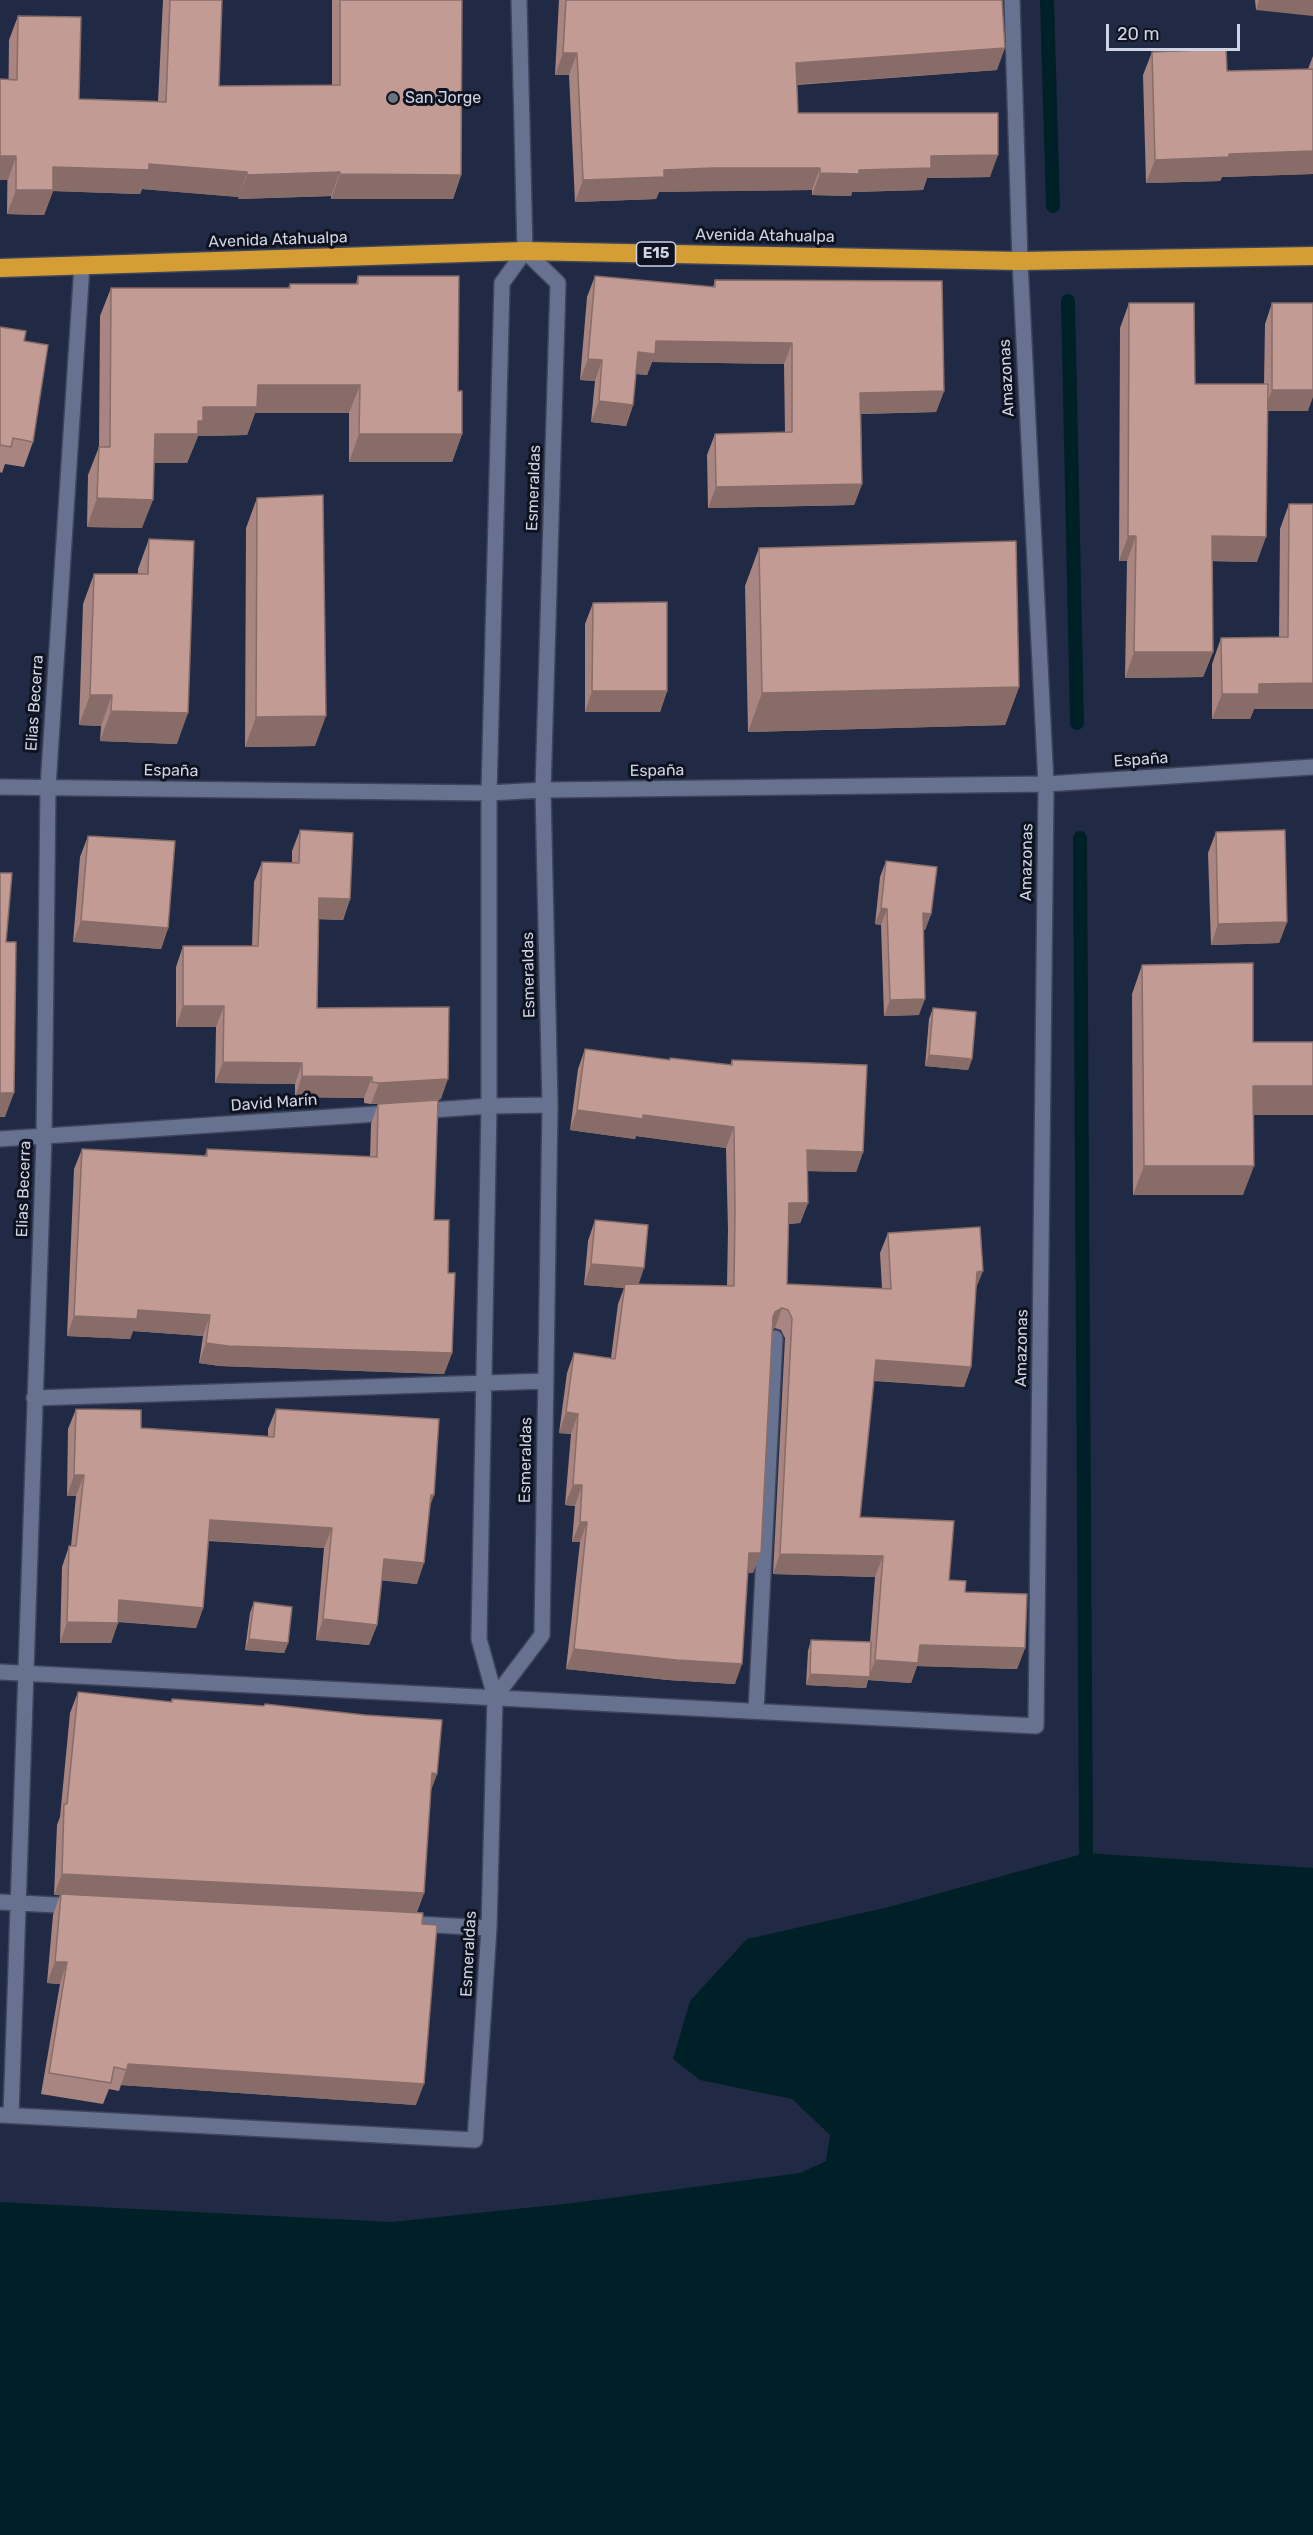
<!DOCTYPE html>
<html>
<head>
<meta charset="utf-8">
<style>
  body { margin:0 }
  #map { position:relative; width:1313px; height:2535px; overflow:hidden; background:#212a44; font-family:Rubik,sans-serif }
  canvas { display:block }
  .scale { position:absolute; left:1106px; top:24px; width:134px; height:27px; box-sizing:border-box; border:3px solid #ced4e5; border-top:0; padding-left:8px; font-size:18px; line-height:21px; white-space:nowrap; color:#ced4e5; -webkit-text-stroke:4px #0f131f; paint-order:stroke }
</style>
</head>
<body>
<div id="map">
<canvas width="1313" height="2535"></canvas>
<div class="scale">20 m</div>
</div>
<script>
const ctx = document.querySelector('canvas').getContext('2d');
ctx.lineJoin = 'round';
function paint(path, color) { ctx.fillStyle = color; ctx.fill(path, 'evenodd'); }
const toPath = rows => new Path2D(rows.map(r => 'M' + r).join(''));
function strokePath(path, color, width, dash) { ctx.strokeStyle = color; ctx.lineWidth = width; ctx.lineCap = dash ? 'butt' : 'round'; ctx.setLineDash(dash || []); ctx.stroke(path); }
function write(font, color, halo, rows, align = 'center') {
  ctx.font = font + ' Rubik,sans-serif'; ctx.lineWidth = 6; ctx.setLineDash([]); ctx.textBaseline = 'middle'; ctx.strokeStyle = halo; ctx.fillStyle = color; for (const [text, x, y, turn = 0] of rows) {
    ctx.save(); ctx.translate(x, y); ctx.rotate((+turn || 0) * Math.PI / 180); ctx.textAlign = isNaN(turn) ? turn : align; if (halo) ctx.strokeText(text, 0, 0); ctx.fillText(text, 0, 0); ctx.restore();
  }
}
const water = toPath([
  [1086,1853,1313,1868,1313,2535,0,2535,0,2202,391,2222,573,2203,800,2173,826,2161,830,2135,792,2099,700,2080,673,2059,690,2001,747,1939,889,1907]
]);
const stream = toPath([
  [1047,0,1053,206],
  [1068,301,1077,723],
  [1080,838,1086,1853]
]);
const street = toPath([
  [519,0,525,251,502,283,489,793,489,1106,479,1639,495,1697,542,1635,550,1105,543,790,558,283,525,251],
  [0,787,489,793,543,790,1046,784,1313,767],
  [419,1111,489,1106,550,1105],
  [0,1139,392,1113],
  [34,1398,546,1381],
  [0,1672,1036,1726,1046,784,1020,261,1012,0],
  [756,1711,775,1338],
  [0,1902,75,1906],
  [416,1924,489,1928],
  [0,2115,475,2140,489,1928,495,1697],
  [11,2115,44,1138,48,787,82,265]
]);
const highway = toPath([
  [0,268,525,251,1020,261,1313,256]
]);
const wall = toPath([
  [163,0,222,0,219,86,332,85,332,0,462,0,461,175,453,199,331,199,331,196,238,199,239,197,142,189,140,194,53,191,44,215,7,214,9,40,18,16,79,99,158,101],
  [559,0,1002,0,997,70,797,85,798,113,990,177,927,178,923,190,852,192,851,196,812,195,812,190,705,191,659,192,656,199,575,202,569,75,555,75],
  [1255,0,1313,0,1256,10],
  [1152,52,1227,71,1308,69,1313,56,1313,174,1222,177,1220,181,1146,183,1143,75],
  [358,276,458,391,462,434,452,462,349,462,349,413,255,413,247,435,198,436,187,463,154,463,142,528,87,527,88,475,99,447,100,316,111,288,288,288,290,284,356,284],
  [595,276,713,287,715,280,944,391,936,412,861,414,862,484,854,505,708,508,707,455,715,434,785,433,784,364,652,362,647,375,636,374,633,405,626,426,591,422,595,381,580,380,587,297],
  [1129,303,1195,384,1264,384,1265,324,1272,303,1308,411,1268,411,1257,562,1212,561,1213,652,1203,677,1125,678,1127,561,1119,561,1120,328],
  [0,327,24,341,33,442,24,467,5,464,2,473,0,472],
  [257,498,315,746,245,747,246,528],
  [1289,504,1313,709,1254,709,1250,719,1212,719,1212,664,1221,638,1279,637,1280,529],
  [149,539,177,744,100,741,101,726,79,725,83,604,94,574,138,574,138,569],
  [759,548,1019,687,1005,725,748,732,745,586],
  [593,603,667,691,660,712,585,712,585,624],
  [300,830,350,899,343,920,319,919,317,1008,441,1099,438,1100,434,1220,448,1273,452,1353,444,1374,220,1366,199,1363,203,1336,133,1331,130,1339,67,1336,74,1169,82,1149,205,1156,207,1149,370,1157,371,1124,378,1104,371,1104,364,1103,364,1098,295,1097,295,1084,215,1083,216,1027,176,1027,176,967,183,946,252,946,254,882,262,862,292,863,292,851],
  [1216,832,1287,922,1279,943,1211,945,1208,853],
  [88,836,168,928,161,949,73,942,80,857],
  [886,861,931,914,925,930,923,930,919,1015,884,1016,881,925,875,924,880,877],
  [1142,965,1253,1042,1313,1042,1313,1115,1254,1115,1243,1195,1133,1195,1132,994],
  [933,1008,972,1059,968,1070,925,1066,929,1019],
  [585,1049,669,1060,670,1058,730,1065,732,1060,863,1152,856,1172,807,1171,808,1203,800,1223,789,1224,787,1284,882,1289,880,1253,888,1233,976,1289,971,1367,964,1387,874,1381,860,1517,949,1580,965,1592,1025,1648,1017,1669,917,1666,911,1683,868,1680,866,1688,806,1685,808,1651,811,1640,870,1642,875,1577,773,1574,785,1338,781,1330,775,1328,772,1330,753,1573,748,1573,735,1684,668,1680,566,1669,580,1542,572,1542,575,1506,565,1505,571,1434,559,1433,567,1373,574,1353,611,1358,618,1304,624,1288,584,1285,588,1241,595,1220,639,1284,727,1286,728,1230,726,1148,636,1136,635,1139,570,1130,578,1069],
  [76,1409,141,1428,268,1436,268,1429,276,1409,429,1508,417,1584,381,1580,377,1625,369,1645,316,1640,324,1548,208,1541,203,1608,196,1628,118,1622,111,1643,60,1643,62,1567,69,1546,71,1546,76,1496,67,1496,68,1429],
  [254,1602,288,1643,284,1653,245,1650,250,1613],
  [78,1692,171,1702,172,1699,264,1706,265,1704,437,1774,431,1790,424,1893,417,1912,416,2105,121,2085,119,2091,109,2089,103,2104,41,2094,60,1984,47,1983,53,1915,60,1895,54,1895,57,1825,60,1817,70,1713]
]);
const shadedWall = toPath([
  [1259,0,1313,0,1313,16,1256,10],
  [1005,48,997,70,788,85,796,63],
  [563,53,577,53,569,75,555,75],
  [1313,151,1313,174,1222,177,1220,181,1146,183,1155,160,1229,154],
  [998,155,990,177,927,178,923,190,852,192,851,196,812,195,820,173,859,170,931,156],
  [0,156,16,156,8,180,0,180],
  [149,164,247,172,239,197,142,189,140,194,53,191,44,215,7,214,16,190,53,167],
  [713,168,820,168,812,190,659,192,656,199,575,202,583,180,664,170],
  [340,172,331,196,238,199,247,175],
  [340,174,461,175,453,199,331,199],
  [656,341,792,343,784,364,652,362,647,375,630,373,638,352],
  [588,359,602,360,595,381,580,380],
  [258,385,360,385,349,413,255,413,247,435,198,436,187,463,144,463,155,434,203,407],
  [1272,390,1313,390,1313,397,1308,411,1264,411],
  [944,391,936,412,852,414,860,393],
  [599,401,633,405,626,426,591,422],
  [359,434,462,434,452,462,349,462],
  [862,484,854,505,708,508,716,487],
  [97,498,153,500,142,528,87,527],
  [1128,536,1136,536,1127,561,1119,561],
  [1212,536,1266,537,1257,562,1203,561],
  [1134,652,1213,652,1203,677,1125,678],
  [1313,683,1313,709,1254,709,1250,719,1212,719,1222,694,1259,684],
  [1019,687,1005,725,748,732,762,693],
  [592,691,667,691,660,712,585,712],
  [90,695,112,695,101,726,79,725],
  [111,711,188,713,177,744,100,741],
  [326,716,315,746,245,747,256,717],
  [319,898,350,899,343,920,311,919],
  [881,908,887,909,881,925,875,924],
  [923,913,931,914,925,930,917,929],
  [81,921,168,928,161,949,73,942],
  [1287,922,1279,943,1211,945,1218,924],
  [925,999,919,1015,884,1016,890,1000],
  [183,1006,224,1006,216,1027,176,1027],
  [929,1055,972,1059,968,1070,925,1066],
  [223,1062,302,1063,295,1084,215,1083],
  [302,1076,372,1077,364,1098,295,1097],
  [448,1079,441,1099,371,1104,379,1083],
  [1253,1086,1313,1086,1313,1115,1243,1115],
  [0,1093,14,1093,5,1117,0,1117],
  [577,1110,643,1115,734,1127,726,1148,636,1136,635,1139,570,1130],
  [807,1150,863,1152,856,1172,800,1171],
  [1144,1166,1254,1166,1243,1195,1133,1195],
  [789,1203,808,1203,800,1223,782,1224],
  [591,1264,644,1268,637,1289,625,1284,624,1288,584,1285],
  [983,1271,975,1291,977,1272],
  [782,1308,775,1328,767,1332,775,1312],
  [138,1310,210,1315,203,1336,133,1331,130,1339,67,1336,74,1316],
  [206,1343,452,1353,444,1374,220,1366,199,1363],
  [876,1360,971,1367,964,1387,869,1380],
  [566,1412,578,1414,571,1434,559,1433],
  [74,1475,84,1475,76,1496,67,1496],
  [573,1485,582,1485,575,1506,565,1505],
  [431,1495,434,1495,427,1515],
  [210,1520,332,1528,324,1548,202,1540],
  [580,1522,587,1522,580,1542,572,1542],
  [749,1553,761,1553,753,1573,742,1573],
  [780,1554,883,1556,875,1577,773,1574],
  [384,1559,424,1563,417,1584,376,1580],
  [119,1600,203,1608,196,1628,111,1621],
  [323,1619,377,1625,369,1645,316,1640],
  [67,1622,118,1623,111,1643,60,1643],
  [249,1639,288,1643,284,1653,245,1650],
  [920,1645,1025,1648,1017,1669,917,1666,911,1683,868,1680,866,1688,806,1685,810,1674,869,1677,875,1660],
  [574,1649,742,1664,735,1684,668,1680,566,1669],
  [432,1773,437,1774,429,1795],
  [62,1874,424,1893,416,1914,54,1895],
  [55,1962,67,1962,60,1984,47,1983],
  [128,2064,424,2084,416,2105,121,2085]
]);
const building = toPath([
  [170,0,222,0,219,86,340,85,340,0,462,0,461,175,340,174,340,172,247,175,247,172,149,164,149,170,53,167,53,190,16,190,16,156,0,156,0,79,17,80,18,16,81,17,79,99,166,102,170,0],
  [566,0,1002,0,1005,48,796,63,798,113,998,113,998,155,931,156,931,168,859,170,859,174,820,173,820,168,713,168,664,170,664,177,583,180,577,53,563,53,566,0],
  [1226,49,1227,71,1313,69,1313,151,1229,154,1229,157,1155,160,1152,52,1226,49],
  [358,276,459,276,458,391,462,391,462,434,359,434,360,385,258,385,257,407,203,407,203,421,198,421,198,434,155,434,153,500,97,498,99,447,110,447,111,288,290,288,290,284,358,284,358,276],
  [595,276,715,287,715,280,942,281,944,391,860,393,862,484,716,487,715,434,792,432,792,343,656,341,655,354,638,352,633,405,599,401,602,360,588,359,595,276],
  [1129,303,1194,303,1195,384,1268,384,1266,537,1212,536,1213,652,1134,652,1136,536,1128,536,1129,303],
  [1272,303,1313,303,1313,390,1272,390,1272,303],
  [0,327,26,331,24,341,48,345,33,442,13,438,11,447,0,445,0,327],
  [323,495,326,716,256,717,257,498,323,495],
  [1289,504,1313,504,1313,683,1259,684,1259,694,1222,694,1221,638,1288,637,1289,504],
  [149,539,194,541,188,713,111,711,112,695,90,695,94,574,148,574,149,539],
  [1016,541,1019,687,762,693,759,548,1016,541],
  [667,602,667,691,592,691,593,603,667,602],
  [300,830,353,833,350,899,319,898,317,1008,449,1007,448,1079,379,1083,372,1082,372,1077,302,1076,302,1063,223,1062,224,1006,183,1006,183,946,258,946,262,862,299,863,300,830],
  [1285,830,1287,922,1218,924,1216,832,1285,830],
  [88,836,175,841,168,928,81,921,88,836],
  [886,861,937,867,931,914,923,913,925,999,890,1000,887,909,881,908,886,861],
  [0,873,12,873,6,942,16,942,14,1093,0,1093,0,873],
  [1253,963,1253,1042,1313,1042,1313,1086,1253,1086,1254,1166,1144,1166,1142,965,1253,963],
  [933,1008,976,1012,972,1059,929,1055,933,1008],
  [585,1049,670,1060,670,1058,732,1065,732,1060,867,1065,863,1152,807,1150,808,1203,789,1203,787,1284,891,1289,888,1233,980,1227,983,1271,977,1272,971,1367,876,1360,860,1517,954,1521,949,1580,966,1581,965,1592,1027,1594,1025,1648,920,1645,918,1663,875,1660,883,1556,780,1554,792,1318,788,1310,782,1308,775,1312,773,1317,761,1553,749,1553,742,1664,676,1660,574,1649,587,1522,580,1522,582,1485,573,1485,578,1414,566,1412,574,1353,615,1359,625,1284,734,1286,735,1210,734,1127,643,1115,643,1119,577,1110,585,1049],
  [438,1100,434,1220,449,1220,448,1273,455,1273,452,1353,228,1346,206,1343,210,1315,138,1310,137,1319,74,1316,82,1149,207,1156,207,1149,377,1157,378,1104,438,1100],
  [595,1220,648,1225,644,1268,591,1264,595,1220],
  [76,1409,141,1410,141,1428,274,1437,276,1409,439,1419,434,1495,431,1495,424,1563,384,1559,377,1625,323,1619,332,1528,210,1520,203,1608,119,1600,118,1623,67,1622,69,1546,76,1546,84,1475,74,1475,76,1409],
  [254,1602,292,1607,288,1643,249,1639,254,1602],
  [811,1640,871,1642,870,1677,810,1674,811,1640],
  [78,1692,172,1702,172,1699,264,1706,265,1704,365,1715,442,1720,437,1774,432,1773,424,1893,62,1874,64,1804,67,1804,78,1692],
  [61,1894,423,1913,422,1924,437,1925,424,2084,128,2064,127,2070,114,2067,111,2083,49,2073,67,1962,55,1962,61,1894]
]);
const markers = [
  [393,98,6,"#6b7280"]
];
const shields = [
  [656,254,39]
];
const shieldNames = [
  ["E15",656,254]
];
const poiNames = [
  ["San Jorge",405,98]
];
const streetNames = [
  ["Avenida Atahualpa",765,236,1],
  ["Avenida Atahualpa",278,240,-2],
  ["Amazonas",1007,378,-93],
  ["Esmeraldas",534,488,-88],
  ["Elias Becerra",35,703,-86],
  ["España",1141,760,-4],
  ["España",171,771,1],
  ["España",657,771,-1],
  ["Amazonas",1027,862,-89],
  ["Esmeraldas",529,975,-91],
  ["David Marín",274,1103,-4],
  ["Elias Becerra",24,1189,-88],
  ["Amazonas",1022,1348,-89],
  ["Esmeraldas",526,1460,-89],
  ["Esmeraldas",469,1954,-87]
];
paint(water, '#002027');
strokePath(stream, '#002027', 14);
strokePath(street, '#3e445a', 18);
strokePath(highway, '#3e445a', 21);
strokePath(street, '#677190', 15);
strokePath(highway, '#d49e34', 18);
paint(wall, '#a88580');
paint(shadedWall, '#886c68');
paint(building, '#c39b95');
strokePath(building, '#886c68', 1.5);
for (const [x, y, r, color] of markers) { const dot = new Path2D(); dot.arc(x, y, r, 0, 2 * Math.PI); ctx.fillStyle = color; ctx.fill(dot); strokePath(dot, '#0f131f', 2); }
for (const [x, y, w] of shields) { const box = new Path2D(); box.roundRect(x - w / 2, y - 12, w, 24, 4.5); ctx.fillStyle = '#0f131f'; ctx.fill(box); strokePath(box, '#ced4e5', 1.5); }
write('bold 15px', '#ced4e5', null, shieldNames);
write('16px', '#ced4e5', '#0f131f', poiNames, 'left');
write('16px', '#ced4e5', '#0f131f', streetNames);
</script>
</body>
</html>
